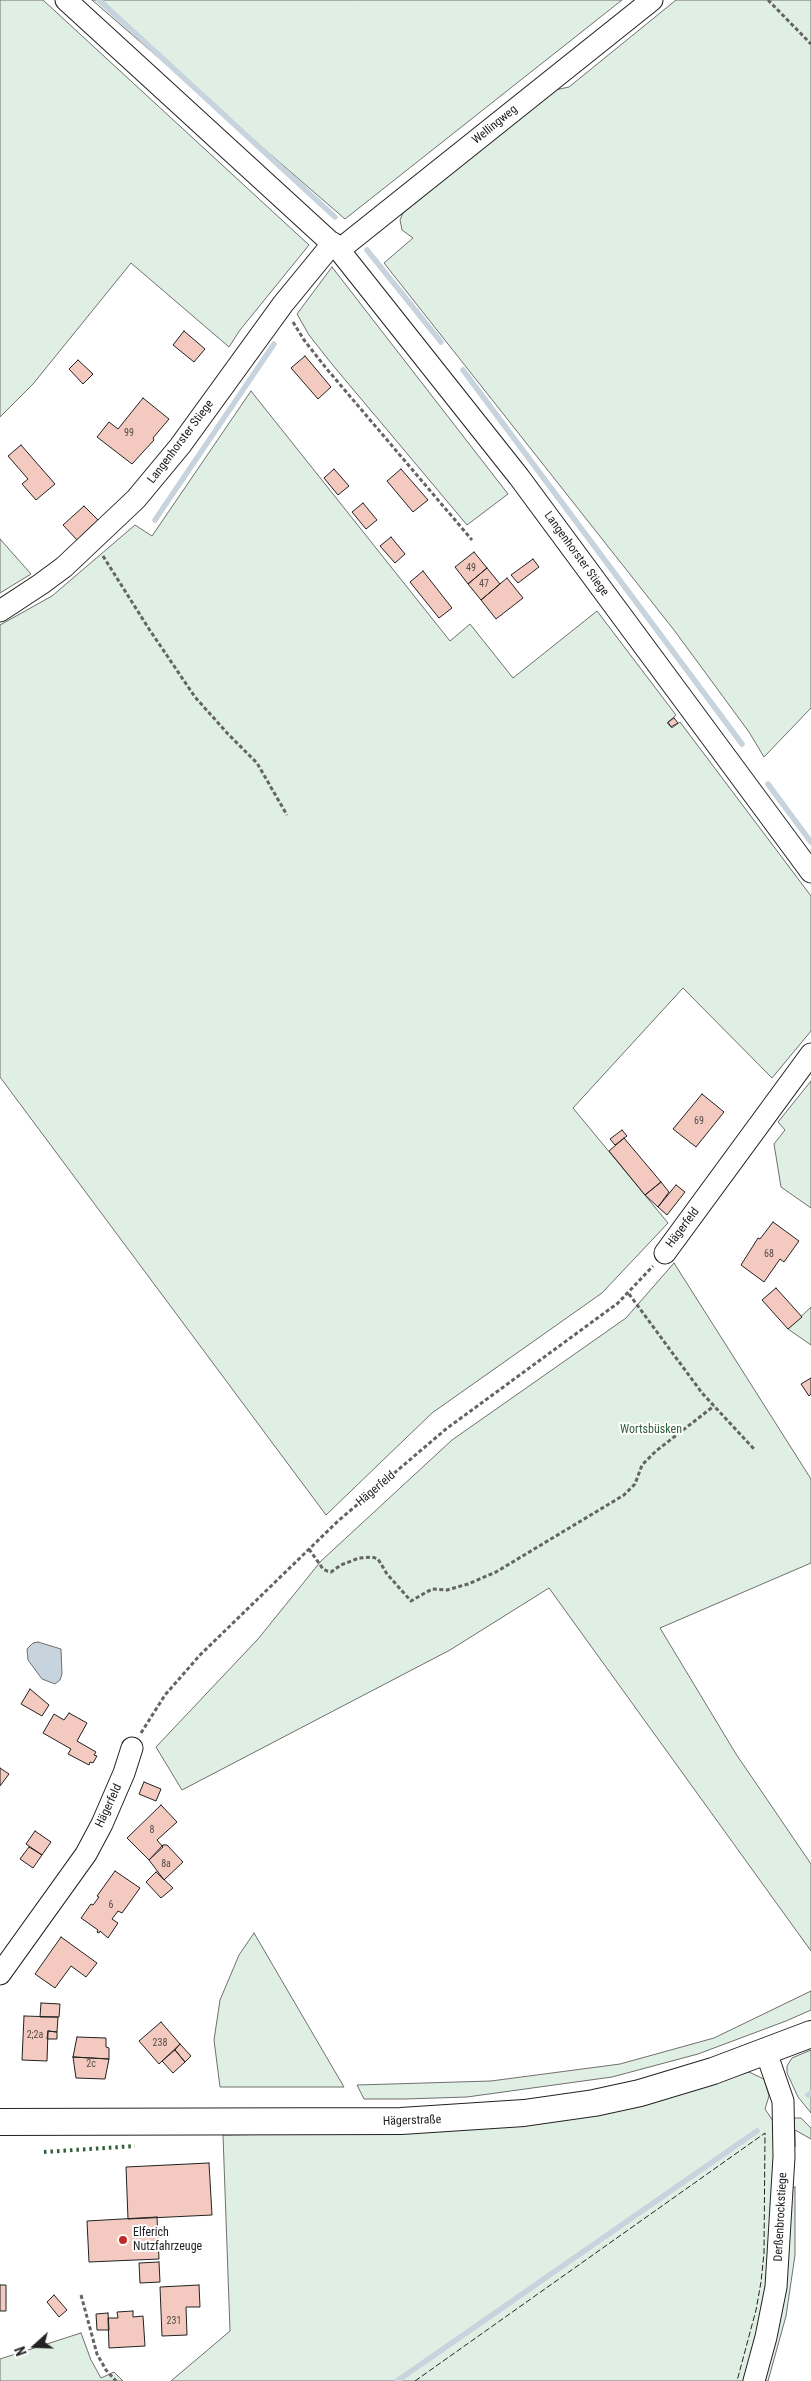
<!DOCTYPE html>
<html>
<head>
<meta charset="utf-8">
<style>
  body { margin:0 }
  #map { position:relative; width:811px; height:2381px; overflow:hidden; background:#fff; font-family:"Roboto Condensed",sans-serif }
  canvas { display:block }
  .north { position:absolute; left:10px; top:2321px; width:50px; height:50px; -webkit-text-stroke:4px #fff; paint-order:stroke; rotate:250deg; font-size:14px; font-weight:700; line-height:20px; text-align:center; color:#222 }
  .north::after { content:''; display:block; margin:auto; width:18px; height:22px; background:#222; clip-path:polygon(50% 0,100% 100%,50% 72%,0 100%) }
</style>
</head>
<body>
<div id="map">
<canvas width="811" height="2381"></canvas>
<div class="north">N</div>
</div>
<script>
const ctx = document.querySelector('canvas').getContext('2d');
ctx.lineJoin = 'round';
function paint(path, color) { ctx.fillStyle = color; ctx.fill(path, 'evenodd'); }
const toPath = rows => new Path2D(rows.map(r => 'M' + r).join(''));
function strokePath(path, color, width, dash) { ctx.strokeStyle = color; ctx.lineWidth = width; ctx.lineCap = dash ? 'butt' : 'round'; ctx.setLineDash(dash || []); ctx.stroke(path); }
function write(font, color, halo, rows, align = 'center') {
  ctx.font = font + ' "Roboto Condensed",sans-serif'; ctx.lineWidth = 4; ctx.setLineDash([]); ctx.textBaseline = 'middle'; ctx.strokeStyle = halo; ctx.fillStyle = color; for (const [text, x, y, turn = 0] of rows) {
    ctx.save(); ctx.translate(x, y); ctx.rotate((+turn || 0) * Math.PI / 180); ctx.textAlign = isNaN(turn) ? turn : align; if (halo) ctx.strokeText(text, 0, 0); ctx.fillText(text, 0, 0); ctx.restore();
  }
}
const green = toPath([
  [0,0,43,0,309,245,240,330,229,347,131,263,33,384,0,417,0,0],
  [92,0,622,0,345,219,92,0],
  [676,0,811,0,811,708,764,757,749,732,674,630,384,263,413,238,402,230,400,220,403,213,555,90,569,87,676,0],
  [332,267,508,494,467,525,331,363,309,335,297,314,332,267],
  [251,391,450,641,470,624,513,678,597,611,676,715,667,723,672,728,680,722,811,896,811,1031,772,1078,683,988,573,1108,668,1223,602,1293,432,1413,326,1515,0,1077,0,625,52,596,135,525,152,536,251,391],
  [0,539,31,574,0,593,0,539],
  [811,1081,811,1208,781,1187,774,1144,785,1130,778,1122,811,1081],
  [674,1263,811,1479,811,1563,660,1628,736,1754,811,1864,811,1951,549,1588,450,1650,182,1790,156,1747,258,1639,321,1561,452,1440,626,1318,674,1263],
  [811,1307,811,1345,788,1329,811,1307],
  [254,1933,344,2087,220,2087,214,2040,220,2000,239,1955,254,1933],
  [811,1991,811,2010,786,2021,698,2054,612,2077,467,2097,405,2099,364,2099,357,2085,491,2081,620,2064,714,2038,811,1991],
  [811,2050,811,2113,798,2097,787,2073,787,2066,792,2058,811,2050],
  [749,2072,764,2079,769,2096,765,2109,773,2121,774,2129,775,2245,748,2381,171,2381,230,2331,223,2135,345,2133,656,2101,749,2072],
  [794,2118,801,2118,811,2128,811,2139,795,2130,795,2147,794,2118],
  [795,2187,795,2255,786,2316,768,2381,759,2381,791,2188,795,2187],
  [81,2333,91,2360,101,2378,114,2372,123,2381,0,2381,0,2359,81,2333]
]);
const water = toPath([
  [38,1642,61,1649,62,1674,60,1680,55,1684,42,1679,28,1660,27,1649,33,1643,38,1642]
]);
const stream = toPath([
  [99,0,335,217],
  [367,250,441,342],
  [463,370,742,744],
  [155,520,274,344],
  [768,784,811,842],
  [808,2095,811,2093],
  [397,2381,757,2131]
]);
const building = toPath([
  [184,331,205,349,194,362,173,345,184,331],
  [305,356,331,387,318,399,291,368,305,356],
  [78,360,93,374,83,384,69,369,78,360],
  [143,398,169,419,153,438,154,440,132,464,97,437,109,422,118,429,143,398],
  [21,445,55,484,36,500,22,484,28,479,8,456,21,445],
  [334,469,349,486,338,495,324,478,334,469],
  [401,469,428,500,413,512,387,481,401,469],
  [363,503,377,520,366,529,352,512,363,503],
  [84,506,98,520,77,540,63,525,84,506],
  [391,537,405,554,395,563,380,546,391,537],
  [474,552,487,568,468,584,455,567,474,552],
  [533,559,539,567,518,583,511,575,533,559],
  [487,568,500,584,481,600,468,584,487,568],
  [423,571,452,608,439,618,410,582,423,571],
  [507,578,523,598,496,619,481,600,507,578],
  [674,718,678,723,671,727,668,722,674,718],
  [702,1094,724,1112,696,1147,673,1129,702,1094],
  [622,1130,627,1136,615,1145,610,1139,622,1130],
  [624,1138,661,1182,645,1195,609,1151,624,1138],
  [661,1182,669,1192,658,1207,645,1195,661,1182],
  [676,1185,685,1192,667,1215,658,1207,676,1185],
  [773,1222,799,1241,784,1262,780,1259,764,1282,741,1265,758,1238,760,1239,773,1222],
  [776,1288,802,1317,788,1329,762,1300,776,1288],
  [811,1378,811,1394,809,1396,801,1384,811,1378],
  [30,1689,49,1705,42,1716,21,1704,30,1689],
  [69,1713,87,1723,77,1741,96,1752,94,1755,97,1756,93,1763,90,1762,89,1765,68,1754,71,1749,43,1733,54,1714,64,1720,69,1713],
  [0,1768,9,1774,0,1786,0,1768],
  [144,1782,161,1789,156,1801,139,1794,144,1782],
  [161,1805,177,1822,157,1840,163,1847,149,1860,127,1838,161,1805],
  [35,1831,51,1842,42,1855,26,1844,35,1831],
  [163,1845,167,1845,183,1862,164,1880,149,1860,163,1845],
  [29,1847,42,1855,33,1868,20,1859,29,1847],
  [115,1871,140,1888,122,1913,118,1911,112,1919,118,1923,108,1938,100,1931,99,1933,97,1932,98,1930,81,1918,91,1904,93,1905,99,1897,97,1896,115,1871],
  [156,1872,173,1888,161,1898,146,1882,156,1872],
  [61,1937,97,1963,86,1977,71,1966,55,1988,35,1974,61,1937],
  [41,2003,60,2004,59,2017,40,2017,41,2003],
  [24,2016,58,2017,57,2032,48,2031,47,2061,22,2060,24,2016],
  [161,2022,180,2044,159,2064,139,2041,161,2022],
  [48,2031,57,2032,57,2039,47,2039,48,2031],
  [77,2037,106,2038,106,2047,109,2048,109,2059,73,2057,77,2037],
  [180,2044,191,2056,185,2062,175,2050,180,2044],
  [175,2050,185,2062,173,2073,162,2061,175,2050],
  [73,2057,109,2059,105,2079,76,2078,73,2057],
  [209,2163,212,2215,128,2219,126,2167,209,2163],
  [157,2217,159,2259,89,2262,87,2221,157,2217],
  [159,2262,160,2282,140,2283,139,2263,159,2262],
  [0,2285,6,2285,6,2311,0,2311,0,2285],
  [199,2285,200,2307,186,2307,187,2335,162,2336,160,2287,199,2285],
  [54,2295,67,2310,59,2317,47,2302,54,2295],
  [133,2311,133,2317,143,2316,145,2346,109,2348,108,2318,118,2318,117,2312,133,2311],
  [108,2313,109,2330,97,2330,96,2314,108,2313]
]);
const path = toPath([
  [768,0,811,44],
  [293,322,304,340,326,368,472,540],
  [103,556,149,629,195,697,228,734,257,763,287,815],
  [629,1294,702,1393,754,1449],
  [309,1549,323,1569,327,1571,331,1572,341,1565,359,1558,372,1557,378,1559,387,1574,411,1601,432,1589,447,1590,468,1584,496,1572,624,1495,635,1484,642,1465,656,1451,714,1406],
  [141,1733,165,1695,200,1655,338,1521,446,1429,618,1303,653,1266],
  [81,2295,97,2354,106,2370,116,2381]
]);
const minor = toPath([
  [66,0,339,250,519,477,811,872],
  [339,250,652,0],
  [0,611,41,584,64,567,136,499,180,446,283,304,333,243],
  [665,1253,811,1054],
  [0,1974,86,1854,102,1824,124,1773,132,1748],
  [754,2381,766,2337,776,2287,784,2157,783,2101,766,2052]
]);
const major = toPath([
  [0,2122,401,2121,524,2113,594,2103,640,2093,713,2071,811,2034]
]);
const hedge = toPath([
  [44,2152,135,2146]
]);
const fence = toPath([
  [415,2381,765,2133,764,2253,761,2282,756,2310,737,2381]
]);
const markers = [
  [123,2240,5,"#c62828"]
];
const numberNames = [
  ["99",129,433],
  ["49",471,568],
  ["47",484,584],
  ["69",699,1121],
  ["68",769,1254],
  ["8",152,1830],
  ["8a",166,1864],
  ["6",111,1905],
  ["2;2a",35,2035],
  ["238",160,2043],
  ["2c",91,2064],
  ["231",174,2321]
];
const streetNames = [
  ["Wellingweg",495,125,-39],
  ["Langenhorster Stiege",181,442,-53],
  ["Langenhorster Stiege",576,554,54],
  ["Hägerfeld",683,1228,-53],
  ["Hägerfeld",376,1489,-40],
  ["Hägerfeld",109,1806,-65],
  ["Hägerstraße",412,2121,-2],
  ["Derßenbrockstiege",781,2217,-87]
];
const parkNames = [
  ["Wortsbüsken",651,1430]
];
const poiNames = [
  ["Elferich",133,2233],
  ["Nutzfahrzeuge",133,2247]
];
paint(green, '#e0efe3');
strokePath(green, '#6f6f6f', 1);
paint(water, '#c7d3dd');
strokePath(water, '#6f6f6f', 1);
strokePath(stream, '#c7d3dd', 5.5);
paint(building, '#f3c9c0');
strokePath(building, '#222', 1);
strokePath(minor, '#222', 23);
strokePath(major, '#222', 28);
strokePath(path, '#646464', 3, [4, 2.5]);
strokePath(minor, '#fff', 21);
strokePath(major, '#fff', 26);
strokePath(hedge, '#2f5e38', 4, [2.5, 4]);
strokePath(fence, '#222', 1, [6, 2.5]);
for (const [x, y, r, color] of markers) { const dot = new Path2D(); dot.arc(x, y, r, 0, 2 * Math.PI); ctx.fillStyle = color; ctx.fill(dot); strokePath(dot, '#fff', 2); }
write('10px', '#564c4a', null, numberNames);
write('12px', '#222', '#fff', streetNames);
write('12px', '#2f5e38', '#fff', parkNames);
write('12px', '#222', '#fff', poiNames, 'left');
</script>
</body>
</html>
